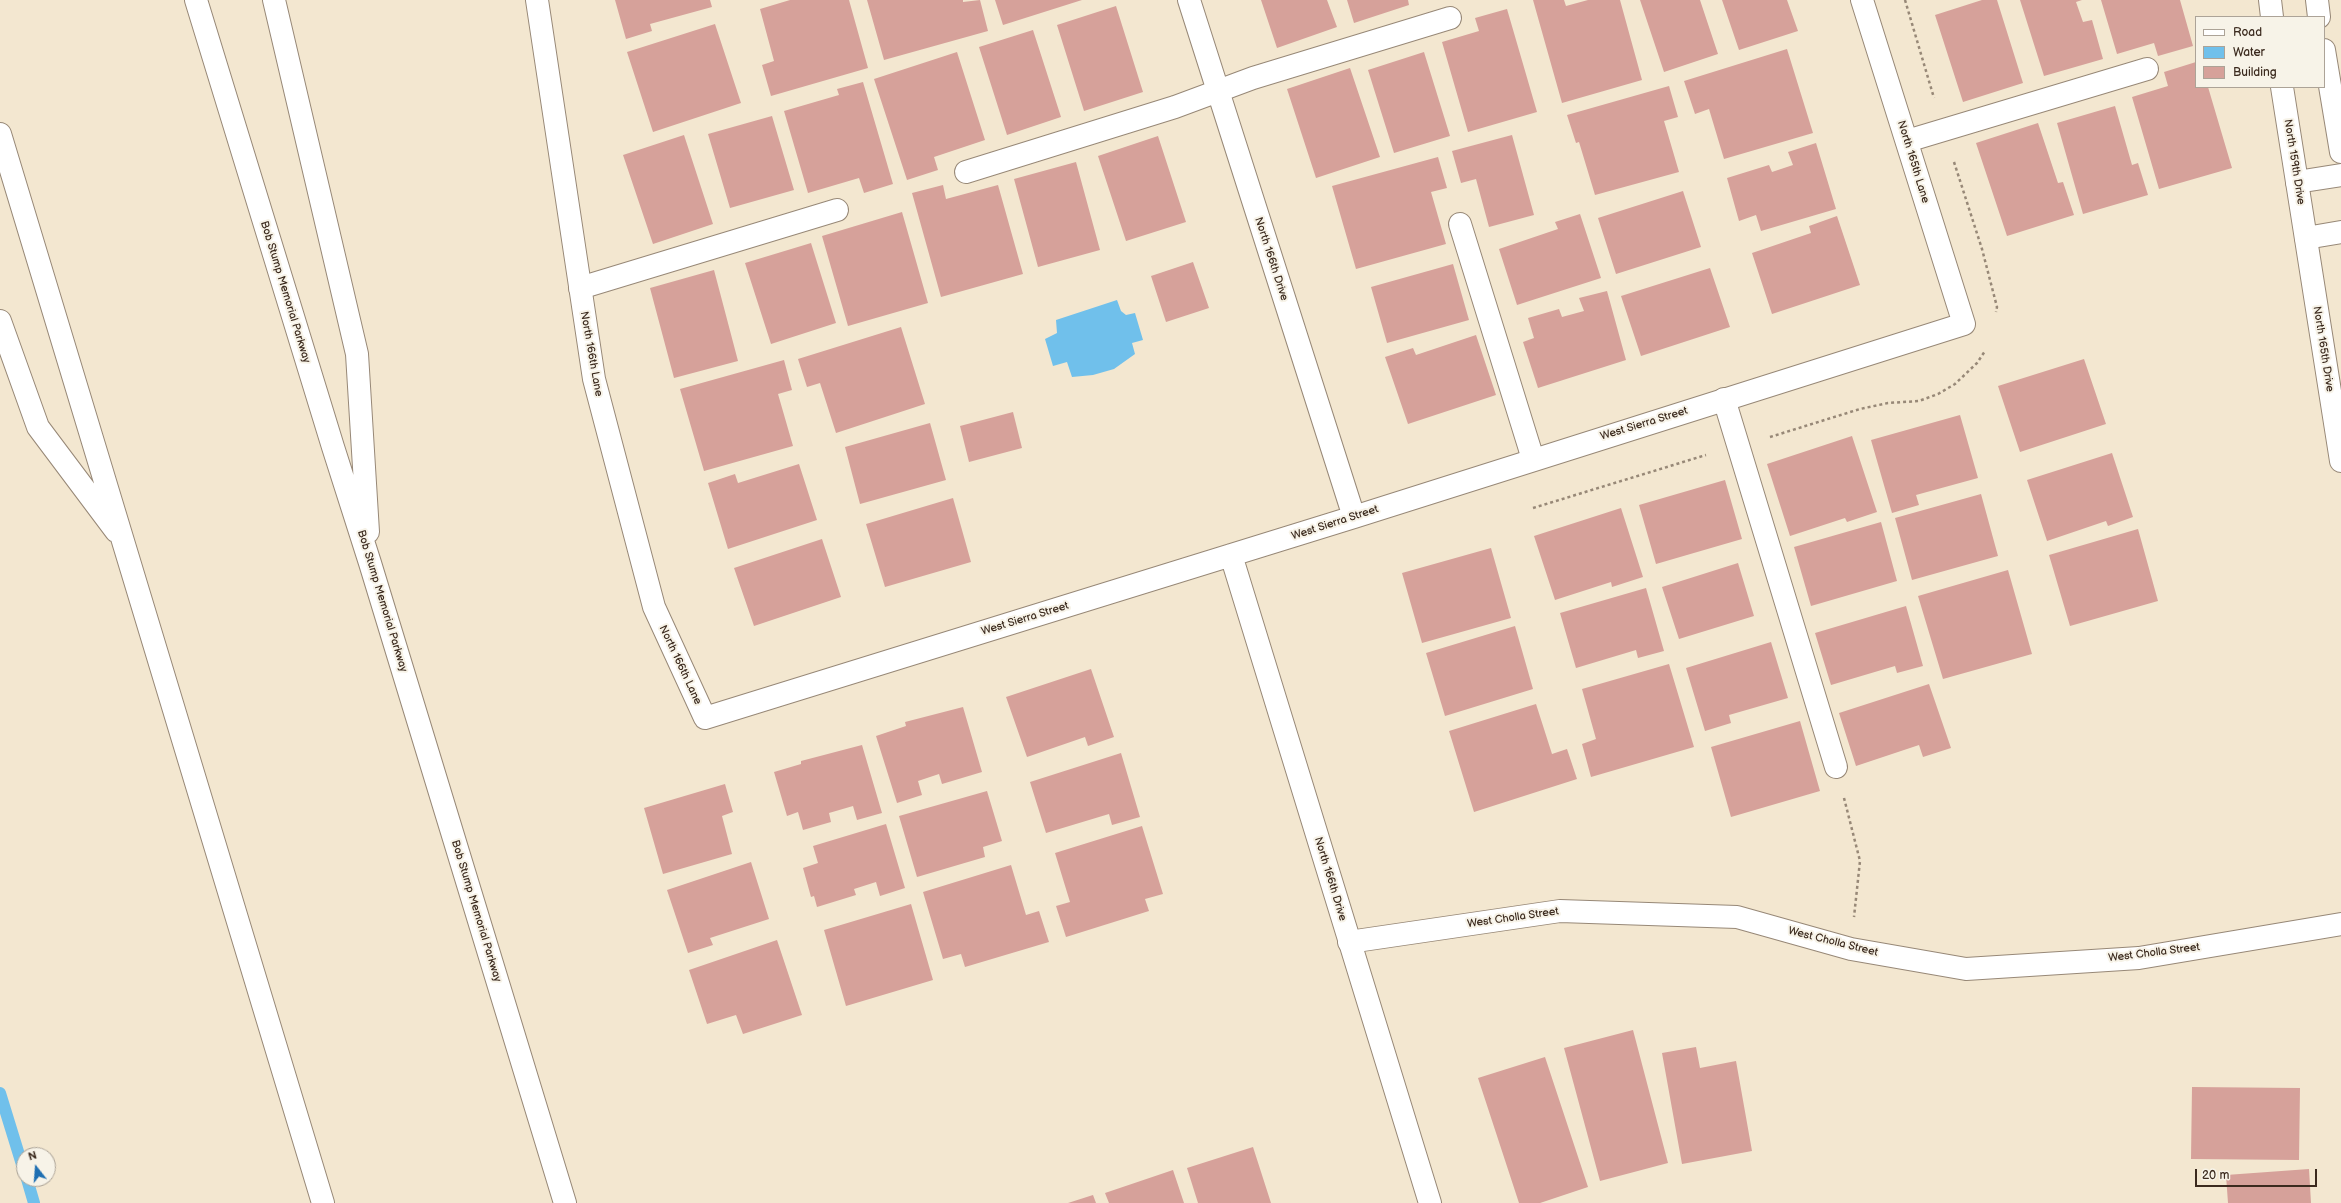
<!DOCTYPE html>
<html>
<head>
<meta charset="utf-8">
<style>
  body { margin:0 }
  #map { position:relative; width:2341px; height:1203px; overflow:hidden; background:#f3e7d0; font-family:"Balsamiq Sans",sans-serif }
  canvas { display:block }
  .legend { position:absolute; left:2195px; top:16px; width:130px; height:72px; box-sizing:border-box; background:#f7f3e8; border:1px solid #aca397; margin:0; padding:5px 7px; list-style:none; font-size:12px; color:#3b2a1e }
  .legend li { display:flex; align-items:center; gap:8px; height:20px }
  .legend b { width:20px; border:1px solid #aca397 }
  .north { position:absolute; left:16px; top:1147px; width:40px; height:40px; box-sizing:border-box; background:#f7f3e8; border:1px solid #aca397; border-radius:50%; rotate:343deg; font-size:11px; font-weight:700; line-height:16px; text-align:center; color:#3b2a1e }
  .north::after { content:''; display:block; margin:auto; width:14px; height:18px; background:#1f6fb2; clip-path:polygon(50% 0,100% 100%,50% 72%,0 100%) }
  .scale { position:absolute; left:2195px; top:1169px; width:122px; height:18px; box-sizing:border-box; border:2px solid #3b2a1e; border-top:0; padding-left:5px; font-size:12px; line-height:14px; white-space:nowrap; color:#3b2a1e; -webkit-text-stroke:3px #f7f3e8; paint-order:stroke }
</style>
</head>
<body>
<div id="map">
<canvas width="2341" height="1203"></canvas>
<ul class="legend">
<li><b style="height:5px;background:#fff"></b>Road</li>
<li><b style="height:11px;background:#70c0eb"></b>Water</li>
<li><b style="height:11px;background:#d6a19a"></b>Building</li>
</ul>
<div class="north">N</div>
<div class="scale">20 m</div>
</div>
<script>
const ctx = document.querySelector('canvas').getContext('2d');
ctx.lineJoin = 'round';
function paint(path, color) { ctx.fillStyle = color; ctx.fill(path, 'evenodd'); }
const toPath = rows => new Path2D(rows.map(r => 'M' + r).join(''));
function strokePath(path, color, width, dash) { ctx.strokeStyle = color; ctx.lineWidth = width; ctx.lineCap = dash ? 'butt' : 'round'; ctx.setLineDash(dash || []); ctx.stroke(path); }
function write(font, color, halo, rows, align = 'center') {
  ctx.font = font + ' "Balsamiq Sans",sans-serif'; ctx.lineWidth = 4; ctx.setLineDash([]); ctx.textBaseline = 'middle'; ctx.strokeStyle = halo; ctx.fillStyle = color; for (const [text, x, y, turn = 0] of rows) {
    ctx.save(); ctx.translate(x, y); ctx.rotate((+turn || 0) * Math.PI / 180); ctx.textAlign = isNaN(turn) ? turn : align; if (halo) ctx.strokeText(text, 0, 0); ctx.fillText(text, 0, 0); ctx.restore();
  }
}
const water = toPath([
  [1117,300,1121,311,1126,315,1135,313,1143,340,1132,343,1135,354,1114,369,1093,375,1072,377,1067,362,1053,366,1045,339,1057,333,1056,320]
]);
const stream = toPath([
  [0,1093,24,1171],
  [27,1179,34,1203]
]);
const building = toPath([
  [615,0,710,0,712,7,650,24,652,31,626,39],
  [790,0,849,0,868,68,771,96,762,65,774,61,760,9],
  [867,0,963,0,963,2,980,0,988,31,884,60],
  [995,0,1082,0,1003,25],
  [1261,0,1327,0,1337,27,1277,48],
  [1347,0,1408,0,1409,5,1354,23],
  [1533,0,1564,0,1566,6,1588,0,1620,0,1642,80,1562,103],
  [1640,0,1700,0,1718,54,1664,72],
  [1722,0,1787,0,1798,31,1739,50],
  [1982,0,1997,0,2023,83,1963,102,1935,15],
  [2020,0,2082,0,2076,2,2083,22,2092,20,2103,59,2044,76],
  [2101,0,2180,0,2193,46,2158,56,2154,43,2117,54],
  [1116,6,1143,92,1084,111,1057,25],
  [1507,9,1537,112,1468,132,1442,42,1479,31,1475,18],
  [715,24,741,103,653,132,627,52],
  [1033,30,1061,117,1007,135,979,47],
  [1787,49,1813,133,1724,159,1709,109,1695,114,1684,81],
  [957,52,985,140,934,157,938,170,907,180,874,79],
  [1424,52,1450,136,1394,153,1368,70],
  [2196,62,2196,87,2208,87,2232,168,2159,189,2132,97,2168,86,2164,72],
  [1350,68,1380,157,1316,178,1287,89],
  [863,82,893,184,864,193,859,178,808,193,784,111,839,95,837,89],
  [1669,86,1678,117,1664,121,1679,172,1595,195,1579,142,1576,143,1567,115],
  [2115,106,2132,165,2138,163,2148,195,2083,214,2057,123],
  [772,116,794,190,730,208,708,134],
  [2038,123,2058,183,2063,182,2074,215,2007,236,1976,143],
  [684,135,713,224,653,244,623,155],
  [1512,135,1534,215,1489,227,1476,179,1461,183,1452,151],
  [1158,136,1186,222,1126,241,1098,156],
  [1816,143,1836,209,1761,231,1756,215,1739,221,1727,178,1769,165,1772,172,1793,165,1788,152],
  [1438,157,1447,188,1431,192,1446,244,1356,269,1332,186],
  [1076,162,1100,250,1038,267,1014,179],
  [943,185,946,199,998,185,1023,274,941,297,912,193],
  [1683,191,1701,247,1616,274,1598,218],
  [902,212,928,303,848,326,822,236],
  [1580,214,1601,278,1517,305,1499,249,1558,229,1555,222],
  [1837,216,1860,285,1772,314,1752,253,1811,233,1809,226],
  [811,243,836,323,771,344,745,263],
  [1193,262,1209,308,1166,322,1151,276],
  [1453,264,1469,320,1387,343,1371,287],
  [1710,268,1730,327,1641,356,1621,296],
  [714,270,738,361,674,378,650,288],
  [1607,291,1626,360,1538,388,1523,342,1534,338,1528,318,1559,309,1562,317,1584,311,1579,298],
  [901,327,925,404,836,433,820,383,807,387,798,359],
  [1476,335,1496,395,1408,424,1385,357,1413,348,1416,355],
  [2084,359,2106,424,2020,452,1998,386],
  [784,360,792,390,778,394,793,446,704,471,680,389],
  [1013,412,1022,448,969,462,960,426],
  [1960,415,1978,478,1916,495,1919,505,1892,513,1871,440],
  [930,423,946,480,860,504,845,447],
  [1852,436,1877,512,1847,522,1845,518,1790,536,1767,464],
  [2112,453,2133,517,2108,526,2106,521,2047,541,2027,480],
  [799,464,817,520,728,549,708,483,735,474,738,483],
  [1725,480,1742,539,1656,564,1639,505],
  [1981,494,1998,556,1912,580,1895,518],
  [953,498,971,562,885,587,866,524],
  [1621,508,1643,577,1612,587,1611,582,1555,600,1534,536],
  [1881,522,1897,581,1811,606,1794,547],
  [2138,529,2158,601,2070,626,2049,555],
  [822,539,841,597,754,626,734,568],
  [1491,548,1511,618,1422,643,1402,573],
  [1738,563,1754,616,1679,639,1662,587],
  [2008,570,2032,654,1943,679,1918,596],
  [1646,588,1664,651,1638,658,1636,650,1576,668,1560,613],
  [1906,606,1923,666,1897,673,1895,666,1831,685,1815,633],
  [1515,626,1533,689,1445,716,1426,653],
  [1771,642,1788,698,1729,715,1731,723,1705,731,1686,668],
  [1669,664,1694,747,1591,777,1582,744,1596,739,1582,689],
  [1091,669,1114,737,1088,746,1085,737,1027,757,1006,697],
  [1929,684,1951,748,1923,757,1919,745,1856,766,1839,713],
  [1536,704,1552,754,1567,749,1577,779,1474,812,1449,731],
  [963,707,982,772,942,784,939,774,918,781,922,795,897,803,876,736,906,726,905,722],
  [1800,721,1820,791,1731,817,1711,747],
  [862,745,882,813,857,820,853,806,829,813,831,822,803,830,798,812,787,816,774,772,801,764,801,761],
  [1121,753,1140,817,1112,825,1109,814,1046,833,1030,782],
  [725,784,733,812,722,816,732,854,663,874,644,808],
  [987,791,1002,841,983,847,985,857,917,877,899,816],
  [886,824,905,888,880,896,876,882,854,889,856,895,817,907,814,896,811,897,803,868,818,863,813,846],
  [1142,826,1163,894,1145,899,1149,911,1066,937,1056,906,1070,902,1055,853],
  [751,862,769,919,710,938,713,945,688,953,667,890],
  [1011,865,1026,915,1039,911,1049,942,965,967,961,954,943,959,923,892],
  [911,904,933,980,846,1006,824,930],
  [777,940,802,1015,743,1034,736,1015,707,1024,689,970],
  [1633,1030,1668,1163,1600,1181,1564,1048],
  [1696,1047,1700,1068,1736,1061,1752,1151,1682,1164,1662,1053],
  [1545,1057,1588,1187,1540,1203,1519,1203,1478,1078],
  [2192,1087,2300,1088,2299,1160,2191,1159],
  [1253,1147,1271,1203,1198,1203,1187,1168],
  [2309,1169,2311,1203,2228,1203,2226,1175],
  [1173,1170,1184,1203,1109,1203,1105,1193],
  [1093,1195,1096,1203,1068,1203]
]);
const path = toPath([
  [1905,0,1934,98],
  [1954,162,1982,249,1997,307,1996,312],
  [1770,437,1860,409,1888,403,1919,401,1938,394,1955,384,1977,363,1985,351],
  [1533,508,1706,455],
  [1844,798,1860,861,1854,917]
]);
const lane = toPath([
  [1907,141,2147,69],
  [966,172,1175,107,1253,78,1450,18],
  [1460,224,1533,459],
  [580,288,837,210],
  [1724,399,1836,767]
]);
const street = toPath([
  [537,0,594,379,654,607,705,718,1354,517,1964,324,1862,0],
  [1189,0,1354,517],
  [2297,182,2341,175],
  [2306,238,2341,232],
  [1231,555,1430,1203]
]);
const secondary = toPath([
  [2270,0,2272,17],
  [2317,0,2319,17],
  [2324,50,2341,152],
  [2282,87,2341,461],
  [1349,942,1560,911,1737,917,1851,949,1966,969,2139,958,2341,924]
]);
const highway = toPath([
  [196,0,333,447,370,563,565,1203],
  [274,0,357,354,368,532],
  [0,134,323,1203],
  [0,321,38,427,116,531]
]);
const streetNames = [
  ["North 165th Lane",1913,162,73],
  ["North 159th Drive",2294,162,81],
  ["North 166th Drive",1271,259,72],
  ["Bob Stump Memorial Parkway",285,292,73],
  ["North 165th Drive",2323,349,81],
  ["North 166th Lane",591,354,80],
  ["West Sierra Street",1644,424,-17],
  ["West Sierra Street",1335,523,-18],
  ["Bob Stump Memorial Parkway",382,601,73],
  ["West Sierra Street",1025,619,-17],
  ["North 166th Lane",680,665,65],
  ["North 166th Drive",1330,879,73],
  ["Bob Stump Memorial Parkway",476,911,73],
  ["West Cholla Street",1513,918,-8],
  ["West Cholla Street",1833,942,14],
  ["West Cholla Street",2154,953,-7]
];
paint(water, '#70c0eb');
strokePath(stream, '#70c0eb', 12);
paint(building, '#d6a19a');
strokePath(lane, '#978877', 24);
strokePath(street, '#978877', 24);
strokePath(secondary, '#978877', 24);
strokePath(highway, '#978877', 24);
strokePath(path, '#978877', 2.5, [3, 3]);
strokePath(lane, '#fff', 22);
strokePath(street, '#fff', 22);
strokePath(secondary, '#fff', 22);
strokePath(highway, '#fff', 22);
write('11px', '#3b2a1e', '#f7f3e8', streetNames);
</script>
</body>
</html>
